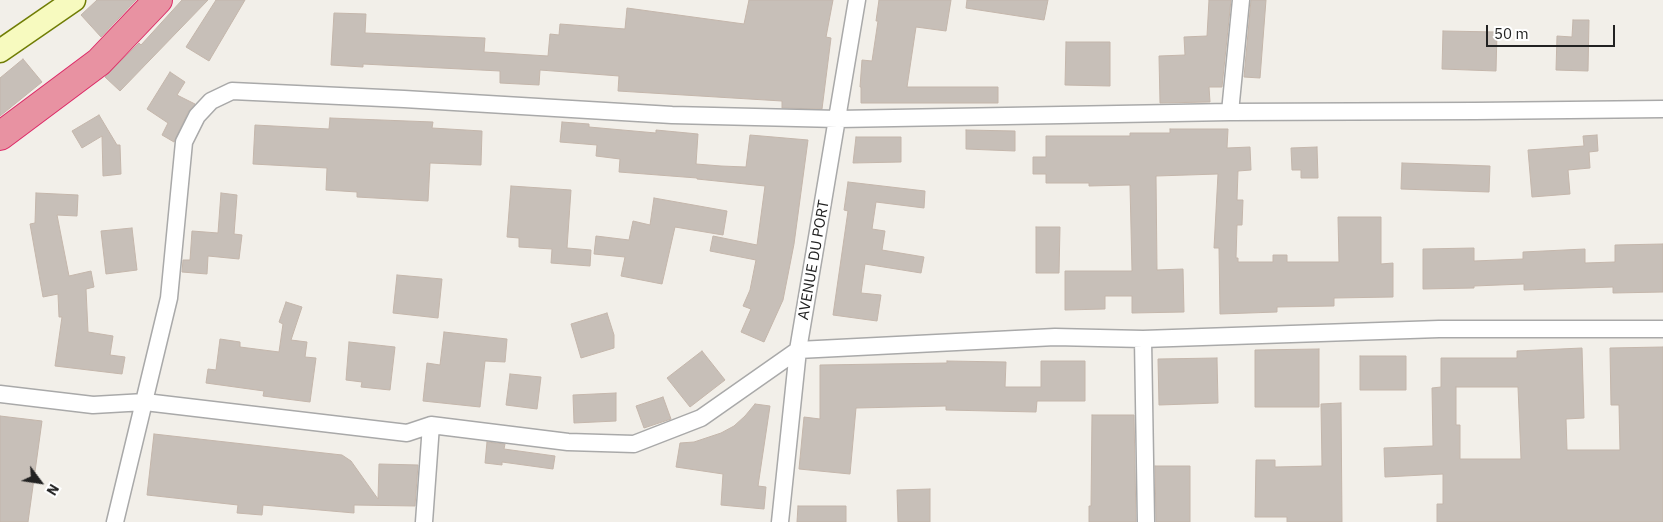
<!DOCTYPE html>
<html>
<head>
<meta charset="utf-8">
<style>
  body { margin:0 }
  #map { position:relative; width:1663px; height:522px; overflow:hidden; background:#f2efe9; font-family:"IBM Plex Sans",sans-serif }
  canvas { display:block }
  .north { position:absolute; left:15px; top:457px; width:50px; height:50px; -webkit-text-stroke:4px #fff; paint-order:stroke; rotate:121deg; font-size:14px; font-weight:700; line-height:20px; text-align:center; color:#222 }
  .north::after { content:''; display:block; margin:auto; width:18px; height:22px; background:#222; clip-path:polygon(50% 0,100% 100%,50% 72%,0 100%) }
  .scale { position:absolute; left:1486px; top:25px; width:129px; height:22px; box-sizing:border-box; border:2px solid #222; border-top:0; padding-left:6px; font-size:15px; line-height:18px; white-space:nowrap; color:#222; -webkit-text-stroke:4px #fff; paint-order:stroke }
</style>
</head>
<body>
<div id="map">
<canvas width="1663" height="522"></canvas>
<div class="north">N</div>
<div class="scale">50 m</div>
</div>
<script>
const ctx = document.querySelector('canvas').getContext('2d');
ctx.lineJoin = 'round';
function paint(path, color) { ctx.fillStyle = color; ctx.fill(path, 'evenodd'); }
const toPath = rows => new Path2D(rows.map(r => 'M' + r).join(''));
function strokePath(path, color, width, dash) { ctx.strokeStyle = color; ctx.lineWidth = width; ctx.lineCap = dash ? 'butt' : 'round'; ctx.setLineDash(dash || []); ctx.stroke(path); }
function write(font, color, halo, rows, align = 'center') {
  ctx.font = font + ' "IBM Plex Sans",sans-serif'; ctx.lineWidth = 4.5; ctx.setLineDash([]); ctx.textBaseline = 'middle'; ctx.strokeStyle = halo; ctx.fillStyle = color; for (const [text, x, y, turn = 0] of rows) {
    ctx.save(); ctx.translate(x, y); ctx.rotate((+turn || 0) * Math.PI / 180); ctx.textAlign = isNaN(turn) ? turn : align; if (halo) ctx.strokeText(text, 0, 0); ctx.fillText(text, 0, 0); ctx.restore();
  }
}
const building = toPath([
  [97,0,136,0,101,37,81,15,97,0],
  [182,0,208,0,120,91,105,77,139,43,141,45,182,0],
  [216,0,245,0,209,61,186,47,216,0],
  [749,0,833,0,826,37,831,38,822,109,782,108,782,101,618,91,619,76,540,70,539,85,500,83,500,71,363,64,363,67,331,65,334,13,366,14,365,33,485,38,484,52,548,56,550,34,559,35,560,24,625,29,627,8,744,24,749,0],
  [879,0,951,0,946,31,916,27,907,87,998,87,998,103,861,103,861,87,860,87,862,60,872,61,878,21,876,21,879,0],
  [967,0,1048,0,1044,20,966,8,967,0],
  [1209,0,1231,0,1222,87,1209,87,1210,102,1160,103,1159,56,1185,55,1184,37,1207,36,1209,0],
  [1251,0,1266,0,1260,78,1244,77,1251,0],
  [1573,20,1589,20,1588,71,1556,70,1557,36,1572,37,1573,20],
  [1443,31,1497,32,1496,71,1442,69,1443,31],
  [1066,42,1110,42,1110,86,1065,85,1066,42],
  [23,59,42,82,0,116,0,78,23,59],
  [170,72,185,82,177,95,195,104,188,112,174,142,162,135,168,123,147,109,170,72],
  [99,115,117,145,120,145,121,174,103,176,102,136,82,148,72,131,99,115],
  [330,118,433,122,432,128,482,131,481,165,430,163,428,201,357,197,357,192,326,190,327,168,253,164,255,125,329,129,330,118],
  [562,122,589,124,589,127,656,133,656,130,698,134,696,164,721,166,746,167,750,135,808,140,794,244,783,300,764,342,741,332,751,309,743,306,750,290,756,260,710,251,713,236,757,245,765,186,697,179,697,178,619,172,620,159,596,156,597,145,560,142,562,122],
  [1170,129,1228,129,1227,148,1250,147,1251,170,1238,171,1237,200,1243,200,1242,225,1237,225,1236,258,1238,258,1238,262,1273,262,1273,255,1287,255,1287,262,1339,262,1338,217,1381,217,1381,264,1393,263,1393,297,1334,298,1334,306,1277,307,1277,312,1220,314,1219,248,1214,248,1218,174,1156,176,1157,270,1183,269,1184,312,1132,313,1132,296,1105,296,1105,309,1065,310,1065,271,1132,271,1130,185,1089,186,1089,183,1046,183,1046,174,1033,174,1033,157,1046,157,1046,136,1130,136,1130,133,1170,133,1170,129],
  [966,130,1015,131,1015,151,966,149,966,130],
  [1597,135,1598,151,1589,152,1590,168,1568,170,1570,194,1532,197,1528,150,1584,146,1583,136,1597,135],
  [856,137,901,137,901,162,853,163,856,137],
  [1317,147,1318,178,1301,178,1301,170,1292,170,1291,148,1317,147],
  [1402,163,1490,166,1489,192,1401,189,1402,163],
  [848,182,925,191,924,208,876,202,872,229,885,231,882,250,924,257,921,273,865,264,861,293,881,295,877,321,833,315,848,211,844,210,848,182],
  [511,186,571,190,567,248,591,250,590,266,551,263,552,249,519,247,519,238,507,237,511,186],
  [36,193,78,195,77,216,57,215,69,276,91,271,94,287,86,289,88,332,113,336,110,355,125,357,122,374,55,366,62,317,59,317,58,294,43,297,30,224,35,223,36,193],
  [221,193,237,195,234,234,242,235,239,259,208,256,207,274,182,272,183,260,190,260,192,231,218,233,221,193],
  [654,198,727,211,723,235,675,227,662,284,621,276,625,257,594,254,596,236,629,240,633,221,650,225,654,198],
  [1036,227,1060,227,1059,273,1036,273,1036,227],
  [132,228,137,270,106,274,101,231,132,228],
  [1663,244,1663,292,1613,293,1613,287,1524,290,1524,284,1474,286,1474,288,1423,289,1423,249,1474,248,1474,261,1523,259,1523,252,1585,249,1585,263,1615,262,1615,245,1663,244],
  [397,275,442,279,438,318,393,313,397,275],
  [286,302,302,307,291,340,307,342,305,357,316,358,310,402,263,396,264,391,206,383,208,369,216,370,220,339,240,342,240,347,279,352,283,324,279,322,286,302],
  [607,313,614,335,614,348,581,358,571,324,607,313],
  [444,332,507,339,505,362,485,361,480,407,423,401,427,363,440,365,444,332],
  [349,342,395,347,390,390,361,387,362,382,346,380,349,342],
  [1663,347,1663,522,1437,522,1437,504,1443,504,1443,474,1385,477,1384,448,1433,446,1432,388,1441,387,1441,358,1517,358,1517,351,1582,348,1584,418,1566,419,1567,450,1620,450,1619,405,1611,405,1610,348,1663,347],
  [1456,387,1518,387,1521,459,1460,459,1460,425,1456,425,1456,387],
  [1319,349,1319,407,1255,407,1255,350,1319,349],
  [702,351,725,380,690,407,667,378,702,351],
  [1360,356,1406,356,1406,390,1360,390,1360,356],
  [1217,358,1218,403,1159,405,1158,359,1217,358],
  [947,361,1006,362,1005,387,1041,387,1041,361,1085,361,1085,401,1037,401,1036,412,946,410,946,406,856,408,850,474,799,469,804,417,820,419,820,365,947,363,947,361],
  [510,374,541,377,537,409,506,405,510,374],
  [616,393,616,421,574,423,573,395,616,393],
  [663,397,671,419,644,428,636,406,663,397],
  [1341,403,1342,522,1287,522,1287,517,1255,517,1256,460,1275,460,1275,467,1322,466,1321,404,1341,403],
  [755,404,770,406,758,486,766,487,764,509,721,505,723,474,676,467,680,443,694,442,721,433,734,426,745,416,755,404],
  [1092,415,1134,415,1136,522,1089,522,1089,506,1091,506,1092,415],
  [0,416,42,421,28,522,0,522,0,416],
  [154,434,342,455,351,461,378,499,379,464,418,465,415,506,354,505,354,513,263,505,262,515,237,513,238,505,147,495,154,434],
  [487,442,505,444,504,449,555,456,553,469,502,462,502,465,485,463,487,442],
  [1155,466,1190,466,1190,522,1156,522,1155,466],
  [930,489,930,522,898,522,897,490,930,489],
  [798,506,846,506,846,522,797,522,798,506]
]);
const street = toPath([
  [1230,112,1241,0],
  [1143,339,1146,522],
  [0,394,93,405,145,402,407,433,431,425,568,442,634,444,701,418,798,350,1055,337,1143,339,1439,329,1663,329],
  [115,522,169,298,184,142,197,116,211,101,232,91,404,99,672,115,838,119,1230,112,1475,111,1663,109],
  [424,522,431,425],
  [780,522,798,350,857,0]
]);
const secondary = toPath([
  [0,51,74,0]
]);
const highway = toPath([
  [0,136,99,62,158,0]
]);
const streetNames = [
  ["AVENUE DU PORT",814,260,-80]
];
paint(building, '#c7bfb8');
strokePath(building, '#c4b6ab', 1);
strokePath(street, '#a9a9a9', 19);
strokePath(secondary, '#707d05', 25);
strokePath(highway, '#dc2a67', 30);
strokePath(street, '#fff', 16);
strokePath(secondary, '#f7fabf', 22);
strokePath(highway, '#e892a2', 28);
write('15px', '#222', '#fff', streetNames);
</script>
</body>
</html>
